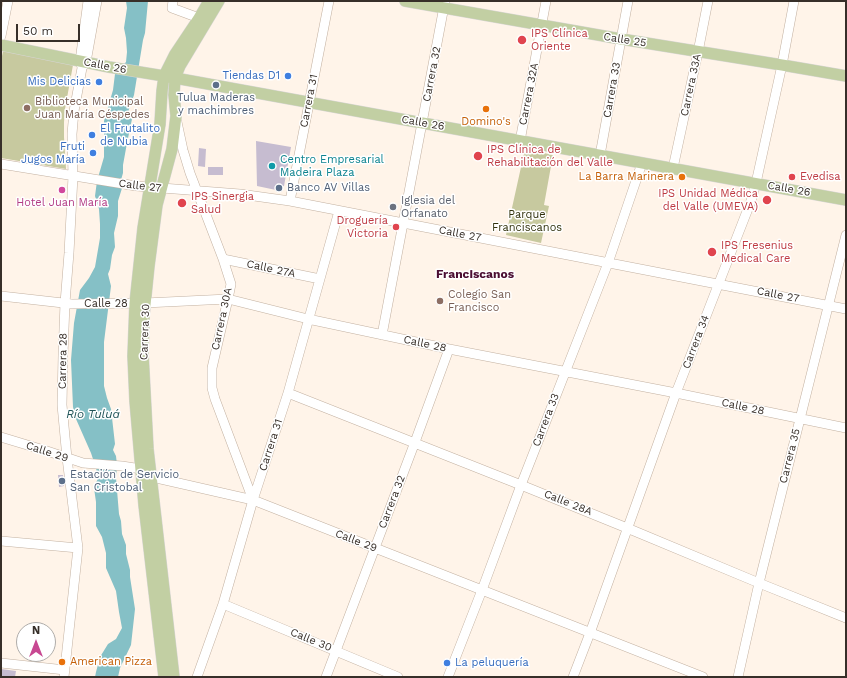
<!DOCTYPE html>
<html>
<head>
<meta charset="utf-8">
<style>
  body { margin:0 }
  #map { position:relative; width:847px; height:678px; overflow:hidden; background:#fff4e9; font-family:"Work Sans",sans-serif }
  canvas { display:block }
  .frame { position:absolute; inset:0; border:2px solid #372f29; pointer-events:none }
  .north { position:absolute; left:16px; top:622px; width:40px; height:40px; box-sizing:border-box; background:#fff; border:1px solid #afaca9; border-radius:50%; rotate:0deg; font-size:11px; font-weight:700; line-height:16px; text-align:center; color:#372f29 }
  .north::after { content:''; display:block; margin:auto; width:14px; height:18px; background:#c84892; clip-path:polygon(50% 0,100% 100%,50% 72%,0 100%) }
  .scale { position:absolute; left:16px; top:24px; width:64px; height:18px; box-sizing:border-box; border:2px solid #372f29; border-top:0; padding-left:5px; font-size:12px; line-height:14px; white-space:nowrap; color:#372f29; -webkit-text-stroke:3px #fff; paint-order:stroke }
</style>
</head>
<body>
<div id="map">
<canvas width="847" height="678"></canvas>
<div class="frame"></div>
<div class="north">N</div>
<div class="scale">50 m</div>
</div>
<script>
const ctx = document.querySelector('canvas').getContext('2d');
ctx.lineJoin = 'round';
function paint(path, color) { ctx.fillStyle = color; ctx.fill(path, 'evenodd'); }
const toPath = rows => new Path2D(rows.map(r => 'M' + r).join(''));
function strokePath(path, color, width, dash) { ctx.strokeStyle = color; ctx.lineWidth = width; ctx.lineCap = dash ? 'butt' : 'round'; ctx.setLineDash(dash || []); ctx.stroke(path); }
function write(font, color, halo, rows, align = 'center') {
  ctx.font = font + ' "Work Sans",sans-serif'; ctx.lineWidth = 3; ctx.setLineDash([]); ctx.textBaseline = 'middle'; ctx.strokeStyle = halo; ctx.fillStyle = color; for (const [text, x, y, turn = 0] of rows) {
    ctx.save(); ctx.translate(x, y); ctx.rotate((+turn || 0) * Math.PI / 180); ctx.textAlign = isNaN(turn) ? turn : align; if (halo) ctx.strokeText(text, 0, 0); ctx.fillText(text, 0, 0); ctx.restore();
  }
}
const green = toPath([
  [3,51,73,65,65,109,64,122,64,137,66,169,1,158,1,61],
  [525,149,553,155,544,205,549,206,541,243,506,235]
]);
const water = toPath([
  [126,1,148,1,145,33,143,40,134,95,128,112,132,119,127,143,123,165,123,173,121,180,123,185,118,201,118,216,114,233,115,247,112,255,110,269,108,274,111,286,104,342,104,386,107,398,111,409,115,444,113,450,116,456,117,465,116,478,119,514,121,521,122,534,126,545,126,554,130,570,130,577,135,609,131,645,120,668,118,677,95,677,96,672,100,657,108,644,116,639,122,628,119,612,116,591,106,568,106,553,102,537,96,526,96,502,94,488,98,478,96,468,91,453,76,419,73,407,71,360,74,323,80,290,89,278,95,267,100,238,100,224,99,209,95,196,97,181,104,157,104,121,113,90,115,74,126,62,127,52,126,38,124,28,127,8]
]);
const building = toPath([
  [256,141,291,147,284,186,276,190,257,186],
  [199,148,206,149,205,167,198,166],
  [208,167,223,167,223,175,208,175],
  [58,475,63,475,64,486,59,487],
  [1,669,16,671,15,677,1,677]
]);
const minor = toPath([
  [173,1,172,8,199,18],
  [1,36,8,1],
  [82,67,80,61,88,1],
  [177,122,183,150,190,173,223,259,231,284,228,299,212,368,212,388,215,399,253,500],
  [520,141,546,1],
  [600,155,628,1],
  [1,164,136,186,240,194,290,201,846,309],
  [673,168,698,52,708,1],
  [290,201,329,1],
  [223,259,320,279],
  [1,296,72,304,145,303,228,299,308,319,449,349,676,393,846,428],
  [382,335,445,1],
  [288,393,521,485,627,528,759,583,846,618],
  [1,437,47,451,83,463,122,466,141,469,152,477,253,500,703,677],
  [1,541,78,548],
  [223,604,398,677],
  [1,663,65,670],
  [64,677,78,548,67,458,62,405,63,355,65,303,69,253,73,176,72,134,74,111,82,68,86,62,97,1],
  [197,677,223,604,253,500,288,393,339,211],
  [326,677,415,442,449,349],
  [448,677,482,590,521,485,608,263,642,163],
  [573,677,590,633,676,393,751,201,756,183,782,65,794,1],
  [738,677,759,583,846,235]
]);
const major = toPath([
  [405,1,621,39,782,65,846,76],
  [1,45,109,67,164,76,846,200],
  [164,677,144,505,135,401,133,356,135,303,143,228,160,124,162,91,164,76,175,54,199,18,209,1],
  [174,677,148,449,143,354,144,315,149,266,157,205,172,149,176,116,174,95,175,78,180,66,219,1]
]);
const markers = [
  [522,40,5,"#e0444e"],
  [288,76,4,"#3f7fe0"],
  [99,82,4,"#3f7fe0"],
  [216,85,4,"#5c6f8a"],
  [27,108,4,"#8d6e63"],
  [486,109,4,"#e8710a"],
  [92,135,4,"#3f7fe0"],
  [93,153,4,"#3f7fe0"],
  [478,156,5,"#e0444e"],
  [272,166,4,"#0f9aa8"],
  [682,177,4,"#e8710a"],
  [792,177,4,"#e0444e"],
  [279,188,4,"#5c6f8a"],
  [62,190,4,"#d1479c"],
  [767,200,5,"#e0444e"],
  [182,203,5,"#e0444e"],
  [393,207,4,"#6b7280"],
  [396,227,4,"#e0444e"],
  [712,252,5,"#e0444e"],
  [440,301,4,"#8d6e63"],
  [62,481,4,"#5c6f8a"],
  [62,662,4,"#e8710a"],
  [447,663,4,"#3f7fe0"]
];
const healthNames = [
  ["IPS Clínica",531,34],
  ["Oriente",531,47],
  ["IPS Clínica de",487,150],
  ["Rehabilitación del Valle",487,163],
  ["Evedisa",800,177],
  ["IPS Unidad Médica",758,194,"right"],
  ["del Valle (UMEVA)",758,207,"right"],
  ["IPS Sinergia",191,197],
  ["Salud",191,210],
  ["Droguería",388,221,"right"],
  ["Victoria",388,234,"right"],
  ["IPS Fresenius",721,246],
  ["Medical Care",721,259]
];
const streetNames = [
  ["Calle 25",625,40,9],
  ["Calle 26",105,66,11],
  ["Carrera 32",432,74,-79],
  ["Carrera 33A",691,85,-78],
  ["Carrera 33",612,90,-80],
  ["Carrera 32A",529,94,-79],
  ["Carrera 31",309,101,-79],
  ["Calle 26",423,123,10],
  ["Calle 27",140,186,7],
  ["Calle 26",789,189,10],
  ["Calle 27",460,234,11],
  ["Calle 27A",271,269,12],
  ["Calle 27",778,295,11],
  ["Calle 28",106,304],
  ["Carrera 30A",222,319,-78],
  ["Carrera 30",145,332,-88],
  ["Carrera 34",696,342,-69],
  ["Calle 28",425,344,12],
  ["Carrera 28",63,361,-89],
  ["Calle 28",743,407,12],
  ["Carrera 33",546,420,-69],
  ["Carrera 31",271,445,-72],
  ["Calle 29",47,452,18],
  ["Carrera 35",790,456,-76],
  ["Carrera 32",392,502,-69],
  ["Calle 28A",568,503,22],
  ["Calle 29",356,541,21],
  ["Calle 30",311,640,22]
];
const shopNames = [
  ["Tiendas D1",280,76],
  ["Mis Delicias",91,82],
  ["El Frutalito",100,129,"left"],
  ["de Nubia",100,142,"left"],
  ["Fruti",85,147],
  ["Jugos María",85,160],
  ["La peluquería",455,663,"left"]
];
const serviceNames = [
  ["Tulua Maderas",216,98,"center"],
  ["y machimbres",216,111,"center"],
  ["Banco AV Villas",287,188],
  ["Estación de Servicio",70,475],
  ["San Cristobal",70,488]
];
const educationNames = [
  ["Biblioteca Municipal",35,102],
  ["Juan María Céspedes",35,115],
  ["Colegio San",448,295],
  ["Francisco",448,308]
];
const foodNames = [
  ["Domino's",486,122],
  ["La Barra Marinera",674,177,"right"],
  ["American Pizza",70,662,"left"]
];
const cultureNames = [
  ["Centro Empresarial",280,160],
  ["Madeira Plaza",280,173]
];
const worshipNames = [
  ["Iglesia del",401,201],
  ["Orfanato",401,214]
];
const hotelNames = [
  ["Hotel Juan María",62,203]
];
const parkNames = [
  ["Parque",527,215],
  ["Franciscanos",527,228]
];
const neighbourhoodNames = [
  ["Franciscanos",475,274]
];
const waterNames = [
  ["Río Tuluá",93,414]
];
paint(green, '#c7c99f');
paint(water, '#85c0c6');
paint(building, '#c6bcd0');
strokePath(minor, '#c3b1a1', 10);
strokePath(major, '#d7d5d4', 12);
strokePath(minor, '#fff', 9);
strokePath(major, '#c2cfa3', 11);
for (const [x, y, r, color] of markers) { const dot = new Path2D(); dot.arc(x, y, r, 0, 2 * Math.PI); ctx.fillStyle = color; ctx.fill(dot); strokePath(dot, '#fff', 1.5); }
write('11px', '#be3a42', '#fff', healthNames, 'left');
write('11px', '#372f29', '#fff', streetNames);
write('11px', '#366cbe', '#fff', shopNames, 'right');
write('11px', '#4e5e75', '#fff', serviceNames, 'left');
write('11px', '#785e54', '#fff', educationNames, 'left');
write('11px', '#c56008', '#fff', foodNames);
write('11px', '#0d838f', '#fff', cultureNames, 'left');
write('11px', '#5b616d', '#fff', worshipNames, 'left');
write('11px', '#b23c85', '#fff', hotelNames);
write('11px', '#31320d', '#fff', parkNames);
write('bold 12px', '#4b0e33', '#fff', neighbourhoodNames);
write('italic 12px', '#1f5357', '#fff', waterNames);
</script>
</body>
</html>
